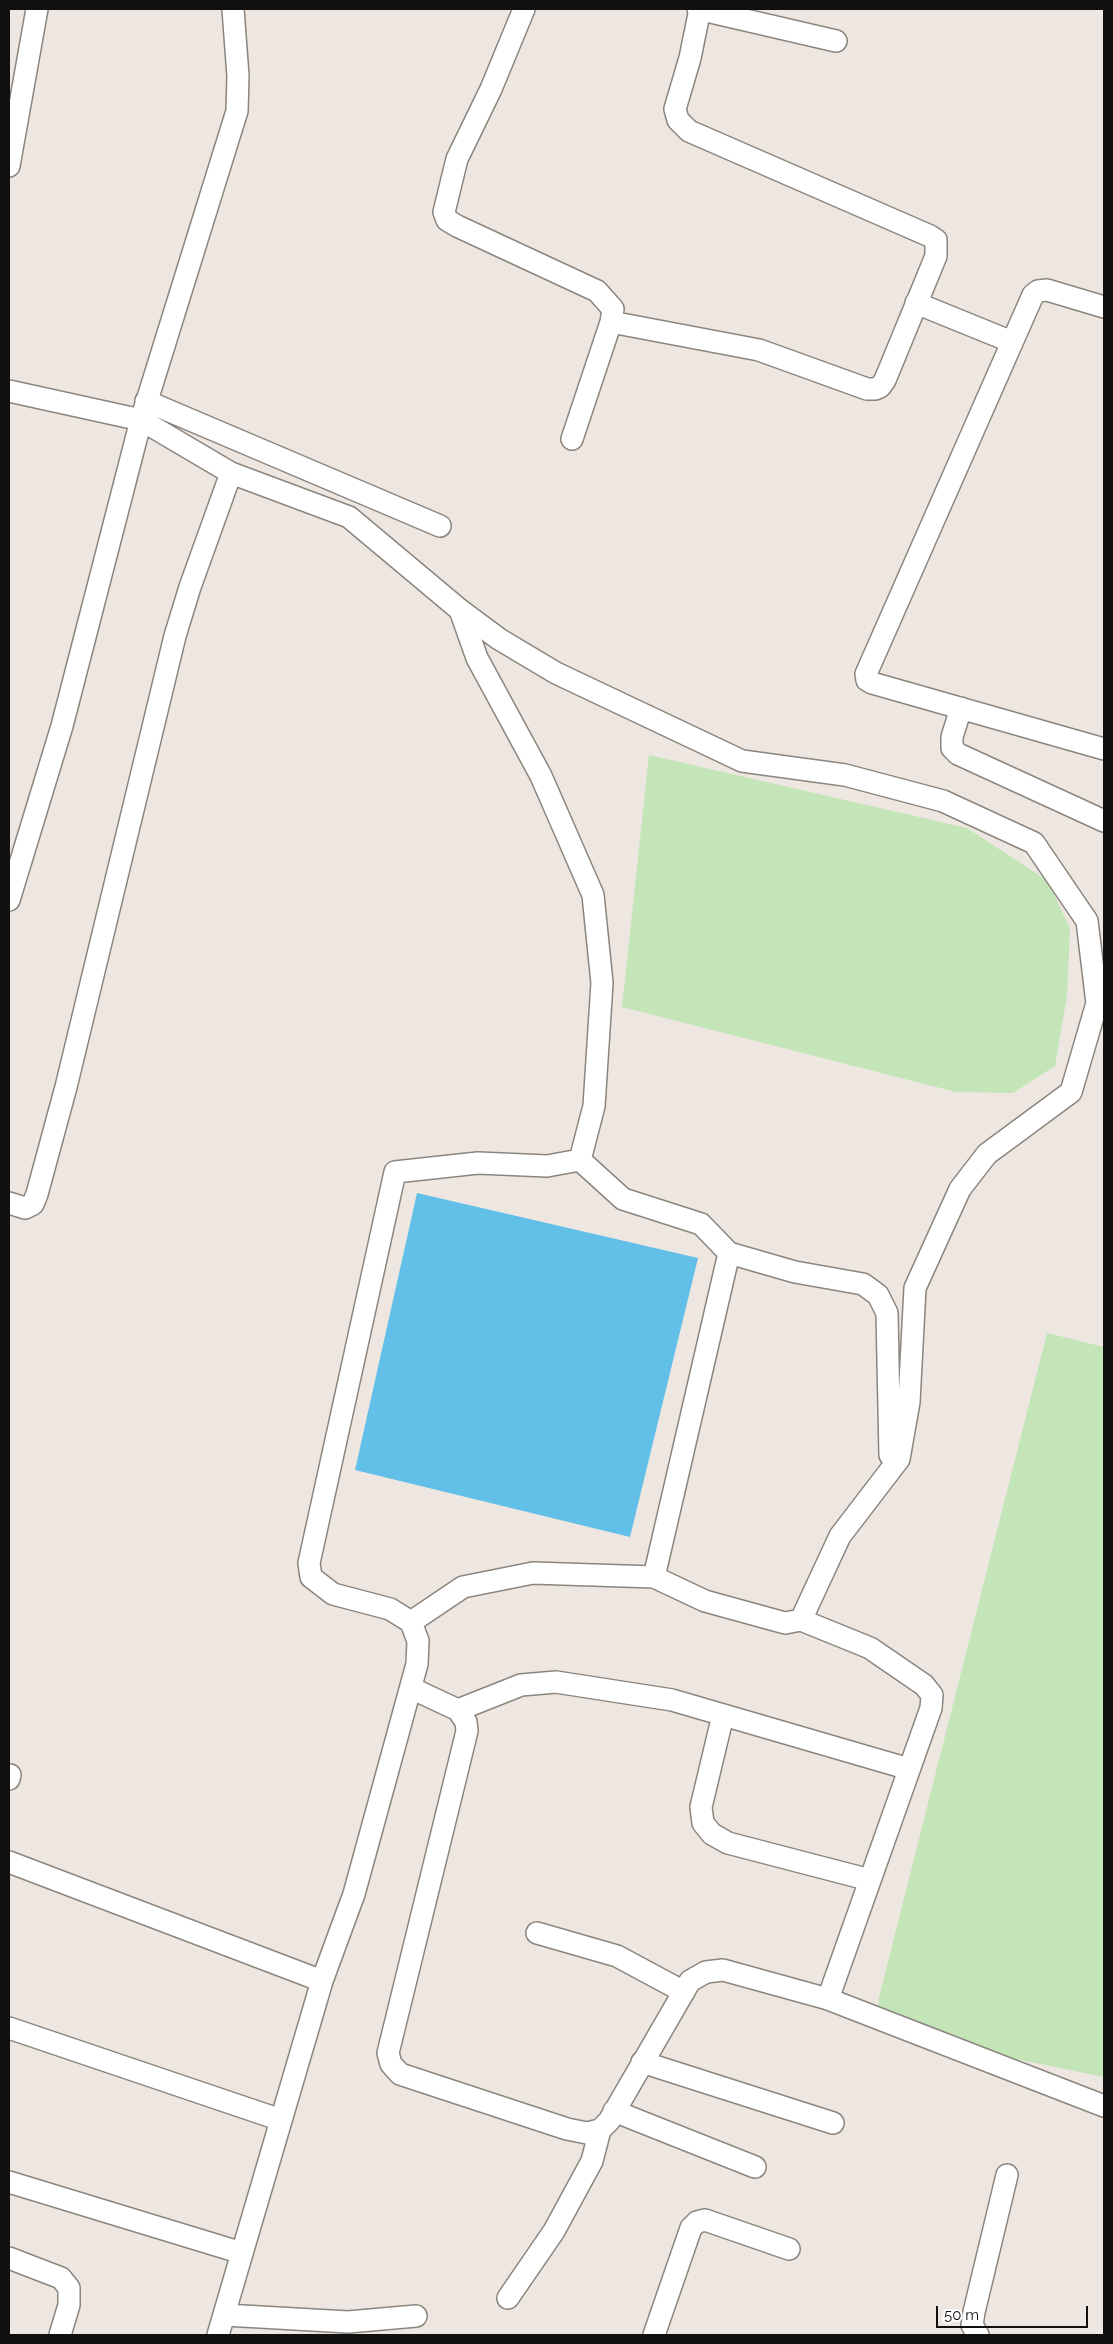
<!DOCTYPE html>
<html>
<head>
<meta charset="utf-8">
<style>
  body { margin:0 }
  #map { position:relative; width:1113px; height:2344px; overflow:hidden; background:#eee7e1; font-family:Raleway,sans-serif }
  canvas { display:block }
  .frame { position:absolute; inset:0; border:10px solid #12100e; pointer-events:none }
  .scale { position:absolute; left:936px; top:2306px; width:152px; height:22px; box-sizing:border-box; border:2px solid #12100e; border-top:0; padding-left:6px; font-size:15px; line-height:18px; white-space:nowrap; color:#12100e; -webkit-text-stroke:4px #fff; paint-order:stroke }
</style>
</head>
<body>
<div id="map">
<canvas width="1113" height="2344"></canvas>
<div class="frame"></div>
<div class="scale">50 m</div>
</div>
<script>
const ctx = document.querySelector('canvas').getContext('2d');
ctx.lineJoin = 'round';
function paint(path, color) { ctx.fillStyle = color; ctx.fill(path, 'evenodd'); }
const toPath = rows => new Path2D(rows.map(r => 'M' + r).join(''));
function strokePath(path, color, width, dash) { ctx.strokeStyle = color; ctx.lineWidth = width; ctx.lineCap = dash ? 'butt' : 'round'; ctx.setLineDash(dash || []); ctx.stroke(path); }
const green = toPath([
  [649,755,967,828,1048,881,1070,929,1067,996,1055,1066,1013,1093,956,1092,622,1007],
  [1047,1333,1104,1347,1104,2077,878,2031,879,1997]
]);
const water = toPath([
  [417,1193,698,1258,630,1537,355,1470]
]);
const minor = toPath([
  [524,9,491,89,457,159,444,212,447,220,457,226,597,291,613,309,611,322,572,439],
  [698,9,836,41],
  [9,166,37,9],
  [916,303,1012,342],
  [1104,307,1047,290,1038,291,1033,295,866,674,867,680,872,683,1104,749],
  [611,322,759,350,867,389,875,389,880,387,885,380,936,256,936,240,930,236,689,131,678,120,675,109,690,58,700,9],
  [9,391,141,420,231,473,349,517,460,610,499,639,556,673,742,761,845,775,943,801,1034,843,1087,921,1097,1003,1071,1092,987,1154,960,1189,915,1288,909,1402,899,1459,840,1536,801,1620,785,1623,705,1601,654,1577,533,1573,463,1587,411,1622],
  [146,401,440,526],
  [961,708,952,737,952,748,958,754,1104,821],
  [9,900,62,726,141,420,237,111,238,76,233,9],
  [580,1160,623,1199,701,1224,729,1253,654,1577],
  [9,1203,25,1208,33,1204,37,1194,66,1087,175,636,190,587,231,473],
  [729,1253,795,1272,863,1284,878,1295,887,1313,890,1455],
  [801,1620,870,1648,924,1685,932,1695,931,1708,828,1999],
  [411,1688,458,1710,466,1722,467,1731,388,2053,391,2064,400,2074,567,2129,587,2133,600,2130,609,2121,690,1981,706,1972,723,1970,828,1999,1104,2106],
  [458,1710,521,1685,556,1682,672,1700,909,1769],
  [723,1715,701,1807,703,1823,712,1834,728,1843,870,1880],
  [9,1779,10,1775],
  [9,1862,322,1981],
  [537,1933,617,1956,684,1992],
  [9,2028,281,2120],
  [642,2062,833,2123],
  [614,2111,755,2167],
  [9,2182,242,2253],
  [9,2258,61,2278,69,2288,69,2305,60,2335],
  [508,2298,554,2231,592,2161,600,2130],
  [225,2315,348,2322,416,2316],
  [218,2335,322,1981,354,1894,417,1664,418,1641,411,1622,390,1609,333,1594,311,1577,309,1563,395,1172,478,1163,547,1166,580,1160,594,1106,602,983,593,895,541,776,477,658,460,610],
  [654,2335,691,2228,697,2222,705,2220,789,2249],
  [978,2335,972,2325,974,2312,1007,2175]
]);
paint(green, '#c3e5b8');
paint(water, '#62bfe7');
strokePath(minor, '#8b857f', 24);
strokePath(minor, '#fff', 21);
</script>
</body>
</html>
